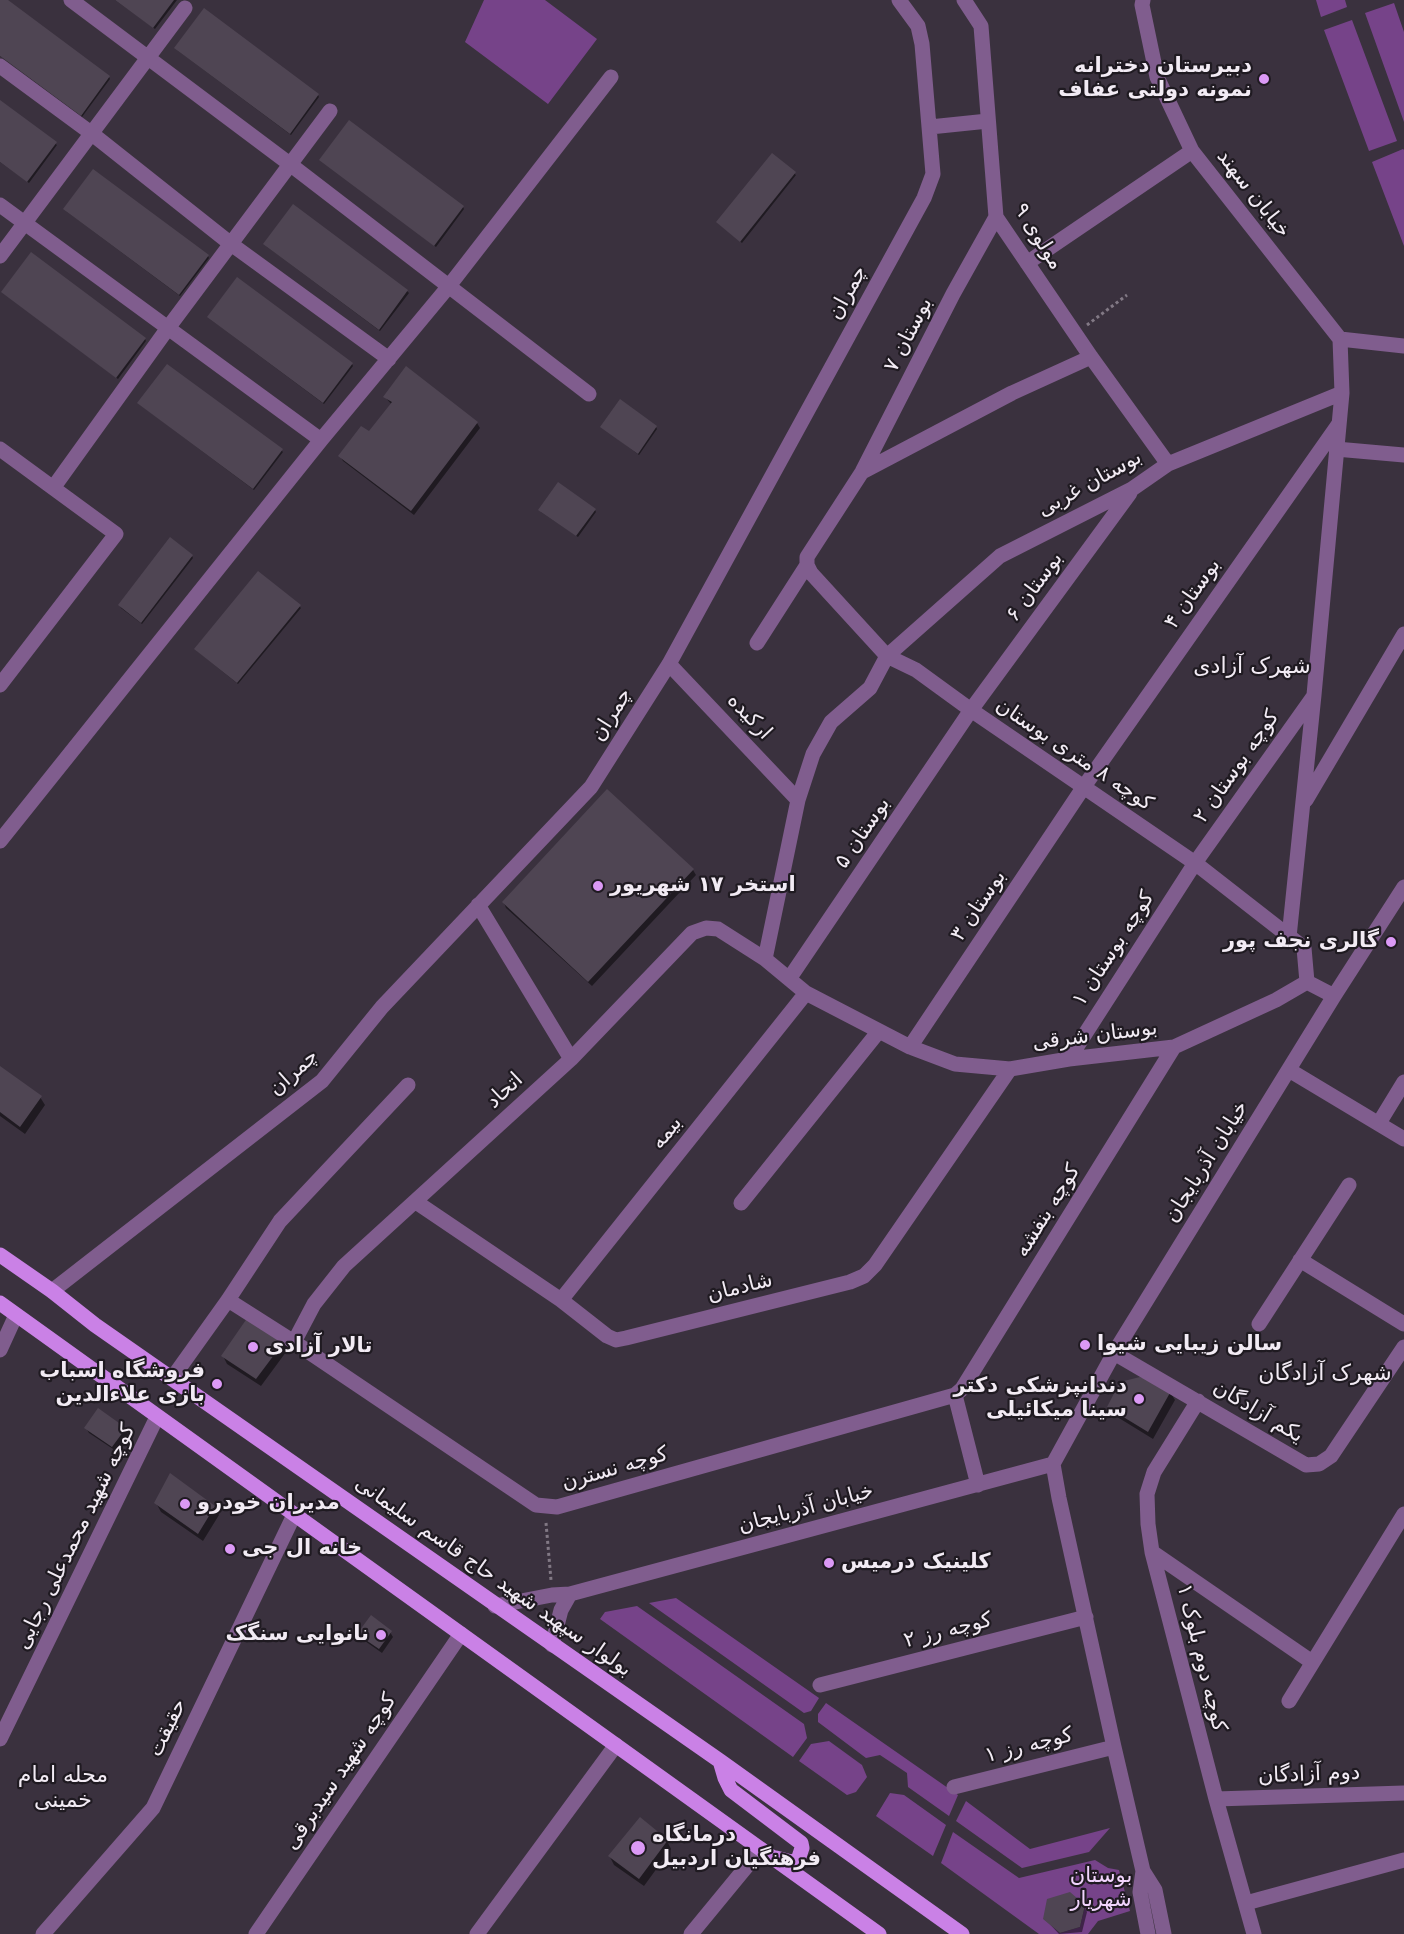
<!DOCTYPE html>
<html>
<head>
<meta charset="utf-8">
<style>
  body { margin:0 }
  canvas { display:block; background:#3a313e }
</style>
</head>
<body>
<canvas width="1404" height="1934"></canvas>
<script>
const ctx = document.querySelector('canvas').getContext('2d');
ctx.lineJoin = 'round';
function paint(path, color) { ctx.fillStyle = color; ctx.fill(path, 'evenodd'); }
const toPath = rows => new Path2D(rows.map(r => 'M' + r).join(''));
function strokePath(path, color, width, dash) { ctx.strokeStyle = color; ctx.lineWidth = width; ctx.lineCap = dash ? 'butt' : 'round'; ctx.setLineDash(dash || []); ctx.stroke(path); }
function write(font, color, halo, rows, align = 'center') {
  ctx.font = font + ' "DejaVu Sans",Cairo,sans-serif'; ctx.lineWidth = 4.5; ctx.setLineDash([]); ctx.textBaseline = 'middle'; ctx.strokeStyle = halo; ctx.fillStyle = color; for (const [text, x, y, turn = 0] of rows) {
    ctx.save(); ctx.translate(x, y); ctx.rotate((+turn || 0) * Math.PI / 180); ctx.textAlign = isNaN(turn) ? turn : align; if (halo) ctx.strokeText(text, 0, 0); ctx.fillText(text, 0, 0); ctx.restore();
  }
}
const green = toPath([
  [484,0,545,0,597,39,548,104,465,42],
  [1316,0,1345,0,1347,7,1321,17],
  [1394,3,1404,32,1404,122,1365,13],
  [1352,20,1397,141,1369,151,1324,30],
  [1403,149,1404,150,1404,246,1372,162],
  [676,1598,819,1698,811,1711,804,1713,649,1603],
  [637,1606,804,1724,807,1738,793,1757,600,1619,605,1612],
  [826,1703,958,1795,949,1816,908,1787,907,1773,880,1755,866,1758,818,1722,818,1714],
  [829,1741,862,1765,867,1777,856,1792,847,1795,799,1761,811,1744],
  [890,1793,904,1795,946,1825,933,1856,876,1816],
  [966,1801,1030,1849,1110,1828,1089,1852,1022,1868,956,1821],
  [953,1832,1019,1878,1095,1860,1108,1868,1119,1870,1130,1911,1098,1921,1088,1934,1039,1934,941,1863],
  [1085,1905,1080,1927,1060,1933,1044,1919]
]);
const shadow = toPath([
  [0,0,5,0,109,77,110,79,82,117,0,56],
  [115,0,177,0,155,29],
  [177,50,318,95,319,97,291,135],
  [0,101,57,145,29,183,0,162],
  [772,155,796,175,742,243,719,224],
  [321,160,463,207,464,209,436,247],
  [66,211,208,256,209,258,180,296],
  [266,246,407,291,409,293,380,331],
  [2,292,145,339,146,341,118,379],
  [210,319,352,364,353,366,324,404],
  [385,397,477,423,480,428,414,515,343,461,340,456,369,433,392,405],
  [139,404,281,450,283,452,254,490],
  [602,427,656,427,657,429,639,455],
  [595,510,596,512,578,537,541,512],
  [192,556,193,558,142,624,121,608,120,606],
  [299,606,301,608,238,684,197,651],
  [693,870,696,875,592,986,506,908,504,903],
  [0,1068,40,1097,45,1105,25,1134,0,1116],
  [284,1340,289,1348,261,1386,227,1364,223,1356],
  [1170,1392,1175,1400,1153,1439,1114,1415,1109,1407],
  [86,1428,125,1429,128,1434,116,1451,89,1433],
  [156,1503,214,1507,219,1515,203,1541,161,1512],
  [390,1632,393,1637,382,1653,362,1639,359,1634],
  [667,1841,671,1849,644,1886,614,1865,610,1857],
  [1084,1906,1087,1912,1082,1932,1059,1934,1045,1919]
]);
const building = toPath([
  [0,0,8,0,110,76,81,116,0,56],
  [115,0,174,0,153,28],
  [204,8,319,94,290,134,174,48],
  [0,100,57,142,27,182,0,162],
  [349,120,464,206,434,246,319,160],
  [772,153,796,172,740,242,716,222],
  [93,169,209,255,179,295,63,209],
  [293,204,408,290,379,330,263,244],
  [31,252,146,338,116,378,1,292],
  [237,277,353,363,323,403,207,317],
  [167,364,283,449,253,489,137,403],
  [406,366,478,422,411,511,338,456,361,426,369,431,392,402,383,397],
  [620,399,657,426,638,454,600,427],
  [558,482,596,509,576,536,538,510],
  [170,537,193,555,141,623,118,605],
  [258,571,301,605,237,683,194,649],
  [607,789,694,869,588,982,502,902],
  [0,1066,42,1096,20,1127,0,1112],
  [250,1314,286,1339,256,1379,221,1356],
  [1140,1377,1158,1383,1171,1391,1148,1432,1107,1407,1120,1382],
  [98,1408,126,1428,112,1447,84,1428],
  [170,1473,215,1506,198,1534,154,1503],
  [371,1615,392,1631,379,1649,357,1634],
  [640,1817,668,1840,639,1879,608,1856],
  [1070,1892,1085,1905,1080,1927,1060,1933,1043,1919,1047,1899]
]);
const path = toPath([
  [1087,325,1127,295],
  [546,1523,551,1580]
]);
const minor = toPath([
  [71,0,291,165,589,394],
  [964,0,981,26,996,217,1091,357,1168,464],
  [1143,0,1142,5,1157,77,1192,151,1340,339,1404,346],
  [0,66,91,133,231,244,389,359],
  [930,127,988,121],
  [0,205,321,440],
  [0,256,185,8],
  [1027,263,1192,151],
  [0,449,116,534,0,685],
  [1336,449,1404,455],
  [862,472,1012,393,1091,357],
  [53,488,168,328,330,111],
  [807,565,811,573,887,656,916,670,971,710,1195,863,1304,948,1307,982],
  [757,643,807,565,807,557,862,472,953,294,996,217],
  [669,664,798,800],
  [1306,800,1404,634],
  [0,841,321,440,449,286,611,77],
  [478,905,571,1059],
  [1289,937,1314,695,1342,393,1340,339],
  [765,959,798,800,813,754,831,722,870,688,887,656,1000,556,1132,489,1168,464,1342,393],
  [789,979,971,710,1130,493],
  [1307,982,1334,996],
  [910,1047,1083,788,1338,425],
  [1069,1059,1195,863,1313,697],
  [1289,1070,1404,1139],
  [1379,1123,1404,1082],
  [416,1202,561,1300,607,1336,616,1340,626,1338,850,1282,864,1276,875,1265,1010,1069],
  [741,1203,879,1031],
  [1300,1260,1404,1324],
  [52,1291,322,1081,382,1007,591,787,669,664,924,198,933,174,922,44,918,26,899,0],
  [228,1300,294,1342,536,1505,557,1507,955,1395,962,1389,1174,1047],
  [561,1300,806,993],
  [1259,1324,1349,1185],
  [294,1342,314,1304,344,1266,571,1059,692,933,706,928,718,929,765,959,806,993,910,1047,955,1064,1010,1069,1069,1059,1174,1047,1276,1000,1307,982],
  [0,1350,16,1315],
  [1114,1353,1306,1465,1319,1464,1331,1456,1404,1347],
  [173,1377,228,1300,280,1221,408,1085],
  [955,1395,978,1485],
  [1198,1401,1154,1472,1147,1494,1148,1524,1152,1552,1216,1799,1254,1934],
  [1152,1552,1312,1662],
  [495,1606,552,1595,570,1594,1053,1464],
  [552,1645,561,1610,570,1594],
  [820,1685,1086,1617],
  [1289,1701,1404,1514],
  [0,1739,157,1417],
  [954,1787,1114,1747],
  [1216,1799,1404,1793],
  [1143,1871,1140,1892,1148,1934],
  [1246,1903,1404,1860],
  [43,1934,153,1808,294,1515],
  [256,1934,461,1634],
  [477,1934,616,1745],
  [691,1934,761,1849],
  [1164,1934,1155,1890,1143,1871,1114,1747,1059,1498,1053,1464,1114,1353,1334,996,1404,887]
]);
const major = toPath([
  [0,1255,52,1291,95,1325,720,1761,962,1934],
  [0,1303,879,1934],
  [720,1761,725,1778,731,1790,801,1843,802,1848,798,1860,791,1862,776,1858]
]);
const markers = [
  [1264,79,6,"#db99f5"],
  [598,886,6,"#db99f5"],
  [1391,942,6,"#db99f5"],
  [1085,1345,6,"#db99f5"],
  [253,1347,6,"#db99f5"],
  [217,1384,6,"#db99f5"],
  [1139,1399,6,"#db99f5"],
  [185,1504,6,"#db99f5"],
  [230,1549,6,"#db99f5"],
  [829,1563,6,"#db99f5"],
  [381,1635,6,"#db99f5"],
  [638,1848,8,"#db99f5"]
];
const poiNames = [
  ["دبیرستان دخترانه",1252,67,"right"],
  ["نمونه دولتی عفاف",1252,91,"right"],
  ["استخر ١٧ شهریور",610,886],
  ["گالری نجف پور",1379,942,"right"],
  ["سالن زیبایی شیوا",1097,1345],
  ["تالار آزادی",265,1347],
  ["فروشگاه اسباب",205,1372,"right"],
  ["بازی علاءالدین",205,1396,"right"],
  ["دندانپزشکی دکتر",1127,1387,"right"],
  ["سینا میکائیلی",1127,1411,"right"],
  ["مدیران خودرو",197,1504],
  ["خانه ال جی",242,1549],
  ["کلینیک درمیس",841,1563],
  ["نانوایی سنگک",369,1635,"right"],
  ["درمانگاه",652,1836],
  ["فرهنگیان اردبیل",652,1860]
];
const streetNames = [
  ["خیابان سهند",1253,194,52],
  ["مولوی ۹",1038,237,58],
  ["چمران",848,293,-61],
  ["بوستان ۷",909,335,-63],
  ["بوستان غربی",1090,484,-29],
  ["بوستان ۶",1035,587,-54],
  ["بوستان ۴",1193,594,-55],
  ["چمران",612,715,-58],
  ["ارکیده",749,717,47],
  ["کوچه ۸ متری بوستان",1074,755,34],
  ["کوچه بوستان ۲",1237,767,-55],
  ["بوستان ۵",863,833,-56],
  ["بوستان ۳",979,906,-56],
  ["کوچه بوستان ۱",1114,949,-57],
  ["بوستان شرقی",1095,1036,-7],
  ["چمران",294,1073,-42],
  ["اتحاد",505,1091,-43],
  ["بیمه",667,1133,-51],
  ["خیابان آذربایجان",1207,1162,-58],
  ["کوچه بنفشه",1048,1211,-58],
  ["شادمان",740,1288,-14],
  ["یکم آزادگان",1258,1412,31],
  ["کوچه نسترن",615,1469,-16],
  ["خیابان آذربایجان",806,1509,-15],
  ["کوچه شهید محمدعلی رجایی",76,1537,-64],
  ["بولوار سپهبد شهید حاج قاسم سلیمانی",493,1577,35],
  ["کوچه رز ۲",948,1631,-14],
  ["کوچه دوم بلوک ۱",1201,1658,76],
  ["حقیقت",168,1728,-64],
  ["کوچه رز ۱",1029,1746,-14],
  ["کوچه شهید سیدبرقی",341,1772,-56],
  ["دوم آزادگان",1309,1775,-2]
];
const parkNames = [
  ["بوستان",1101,1877],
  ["شهریار",1101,1901]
];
const neighbourhoodNames = [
  ["شهرک آزادی",1252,667],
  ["شهرک آزادگان",1325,1374],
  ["محله امام",63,1776],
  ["خمینی",63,1801]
];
paint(green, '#764389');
paint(shadow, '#0007');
paint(building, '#4f4553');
strokePath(path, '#827985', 3, [3, 3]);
strokePath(minor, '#805d8e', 15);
strokePath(major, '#ca81e6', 15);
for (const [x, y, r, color] of markers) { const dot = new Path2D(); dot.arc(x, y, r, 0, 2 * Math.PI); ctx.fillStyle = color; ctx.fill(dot); strokePath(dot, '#1f1a21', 2); }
write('bold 21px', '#f2ebf4', '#1f1a21', poiNames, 'left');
write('21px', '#f2ebf4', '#1f1a21', streetNames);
write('21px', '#f1d4fd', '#1f1a21', parkNames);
write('22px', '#f2ebf4', '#1f1a21', neighbourhoodNames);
</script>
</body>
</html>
